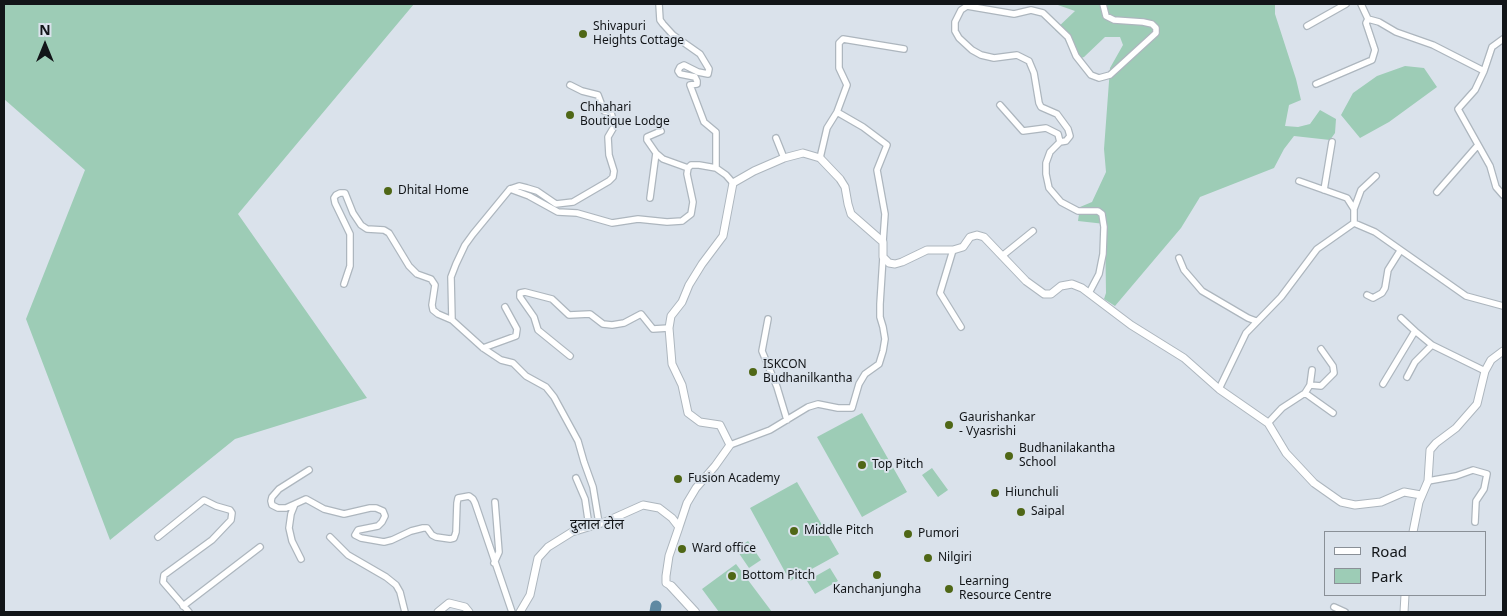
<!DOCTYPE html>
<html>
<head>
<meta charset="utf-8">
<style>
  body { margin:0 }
  #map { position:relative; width:1507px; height:616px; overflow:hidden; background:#dae2eb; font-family:"Noto Sans",sans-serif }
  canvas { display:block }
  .frame { position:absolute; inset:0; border:5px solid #121518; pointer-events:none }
  .legend { position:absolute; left:1324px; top:531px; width:162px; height:65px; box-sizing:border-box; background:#dae2eb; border:1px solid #8a9097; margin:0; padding:6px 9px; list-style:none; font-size:15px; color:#121518 }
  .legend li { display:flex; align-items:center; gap:10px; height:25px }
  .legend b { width:25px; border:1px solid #8a9097 }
  .north { position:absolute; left:20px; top:20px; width:50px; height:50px; -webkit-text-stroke:4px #dae2eb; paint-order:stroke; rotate:0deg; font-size:14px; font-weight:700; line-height:20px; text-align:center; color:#121518 }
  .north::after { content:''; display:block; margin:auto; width:18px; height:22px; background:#121518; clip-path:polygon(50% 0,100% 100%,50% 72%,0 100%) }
</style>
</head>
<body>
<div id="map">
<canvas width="1507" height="616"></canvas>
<div class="frame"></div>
<ul class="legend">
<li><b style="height:6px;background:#fff"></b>Road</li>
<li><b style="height:14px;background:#9dccb6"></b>Park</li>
</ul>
<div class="north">N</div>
</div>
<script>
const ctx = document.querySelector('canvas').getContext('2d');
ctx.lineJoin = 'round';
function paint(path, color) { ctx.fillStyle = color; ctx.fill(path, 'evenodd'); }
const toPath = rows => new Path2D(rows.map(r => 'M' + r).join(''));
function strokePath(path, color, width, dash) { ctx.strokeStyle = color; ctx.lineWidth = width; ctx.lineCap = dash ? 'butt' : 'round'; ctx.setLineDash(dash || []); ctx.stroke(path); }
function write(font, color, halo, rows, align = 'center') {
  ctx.font = font + ' "Noto Sans","Noto Sans Devanagari",sans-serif'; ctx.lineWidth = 4; ctx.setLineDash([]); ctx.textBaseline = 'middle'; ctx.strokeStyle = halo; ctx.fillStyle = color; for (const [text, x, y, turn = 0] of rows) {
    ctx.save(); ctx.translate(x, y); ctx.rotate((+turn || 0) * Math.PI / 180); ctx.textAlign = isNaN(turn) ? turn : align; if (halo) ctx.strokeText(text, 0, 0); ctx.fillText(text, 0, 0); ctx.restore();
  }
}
const green = toPath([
  [4,4,414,4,238,214,367,398,235,439,110,540,26,319,85,170,4,99],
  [1055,4,1275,4,1275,14,1296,79,1301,100,1289,105,1285,126,1298,127,1310,124,1320,110,1336,119,1335,133,1330,140,1294,136,1284,149,1274,168,1200,197,1181,228,1115,306,1104,299,1106,293,1105,224,1078,221,1080,207,1092,202,1106,172,1104,149,1110,68,1123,45,1120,37,1105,37,1084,57,1076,60,1064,38,1055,30,1075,11],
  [1405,66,1424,68,1437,87,1389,122,1360,138,1341,115,1353,93,1377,76],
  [862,413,907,492,862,517,817,437],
  [932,468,948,490,938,497,922,475],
  [797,482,839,554,790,581,750,508],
  [748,541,761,560,749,568,736,549],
  [736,564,772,612,719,612,702,589],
  [830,568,838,581,815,594,807,581]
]);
const river = toPath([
  [655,612,656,606]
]);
const minor = toPath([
  [659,4,660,20,663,24,673,35,700,54,709,69,708,74,698,72,684,65,680,67,678,71,680,74,695,77,697,81,697,84,690,85,704,122,716,132,716,168],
  [968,4,967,6,1014,14,1031,10,1043,13,1068,37,1076,56,1091,75,1099,78,1110,75,1156,33,1156,28,1152,24,1143,22,1114,20,1106,16,1103,4],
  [1361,4,1368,19],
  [967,6,961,10,955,22,955,31,959,38,972,50,981,55,994,58,1017,55,1029,61,1034,73,1039,103,1041,107,1057,114,1068,129,1070,136,1066,141,1060,142],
  [1307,26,1346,4],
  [1503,39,1492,47,1484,71,1475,90,1458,109,1490,166,1496,187,1503,195],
  [1316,84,1372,60,1375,50,1366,23,1368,19,1379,22,1396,32,1433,45,1484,71],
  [570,85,582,91,598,95,604,111,611,113,615,125,608,137,609,155,614,171,613,177,609,181,573,202,556,204,537,191,527,188,519,186,510,189,529,196,558,212,577,213,612,223,638,219,667,222,682,221,691,214,693,202,687,174,688,168,691,165,699,165,716,168,726,175,733,183],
  [1000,105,1023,131,1046,128,1058,134,1060,142,1050,152,1046,163,1046,174,1049,188,1061,202,1078,211,1098,211,1102,214,1104,227,1103,254,1099,274,1089,293],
  [837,112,863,127,887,145,877,170,885,214,883,242],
  [776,138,784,158],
  [656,153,647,140,647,137,661,131],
  [820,158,827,128,837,112,847,85,839,68,839,43,843,39,904,49],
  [1299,181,1347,198,1354,209,1354,223,1375,232,1466,296,1503,306],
  [1324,190,1332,142],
  [1437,192,1478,145],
  [650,198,656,153,663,159,688,168],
  [1354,209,1361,190,1376,176],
  [953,250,940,293,961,327],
  [1002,256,1033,231],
  [1179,258,1184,270,1202,291,1248,318,1256,321],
  [344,284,350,266,350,234,335,203,334,198,336,195,340,193,345,193,353,213,361,225,367,229,384,230,389,233,409,266,417,274,431,279,435,285,432,305,433,310,438,314,452,320,483,348,501,360,513,363,526,376,546,387,554,397,578,441,584,462,593,487,599,523],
  [1367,295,1373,298,1382,293,1385,288,1388,270,1400,251],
  [768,319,762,351,777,387,787,420],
  [452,320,451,277,456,264,465,245,473,234,510,189],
  [1415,331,1432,345,1485,371],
  [483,348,516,336,517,329,505,307],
  [570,356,538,330,534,317,520,297,520,293,525,292,552,299,569,315,590,314,603,324,612,325,624,323,641,314,653,329,669,328],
  [1407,377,1415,362,1432,345],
  [1383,384,1415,331,1401,318],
  [1310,385,1321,386,1334,373,1333,366,1321,349],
  [1219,389,1246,333,1281,297,1317,249,1354,223],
  [1305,393,1333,413],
  [1268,423,1282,408,1305,393,1310,385,1312,370],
  [730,445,770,430,808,407,818,404,838,408,852,408,859,384,865,374,879,364,883,351,885,339,883,327,880,317,880,304,883,257],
  [576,478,585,499,589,526],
  [1428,481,1456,476,1473,470,1487,474,1484,489,1476,501,1475,522],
  [295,504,286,508,278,508,272,505,271,501,272,497,279,489,309,470],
  [158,537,204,500,216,506,230,510,232,513,231,520,212,540,164,575,163,582,189,612],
  [330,537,348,555,386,577,396,585,400,592,405,612],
  [301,559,292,541,289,528,291,514,295,504,306,499,324,509,344,514,370,508,376,508,383,511,385,516,382,522,378,526,358,530,355,535,361,538,384,542,392,540,411,531,423,528,427,528,432,535,436,537,450,539,454,538,456,532,457,503,458,498,469,496,473,499,475,503,512,612],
  [494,563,499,552,495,502],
  [183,606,260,547],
  [1334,607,1345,612]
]);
const tertiary = toPath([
  [679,527,687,503,696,488,715,466,730,445,720,425,700,422,688,413,682,385,672,364,669,328,671,316,682,302,689,285,702,264,723,236,733,183,754,171,784,158,803,153,820,158,840,179,845,187,848,204,851,214,883,242,883,257,889,263,895,264,902,262,927,250,953,250,963,247,970,237,977,235,984,237,1026,281,1044,294,1051,294,1061,286,1072,284,1082,288,1131,325,1184,358,1219,389,1268,423,1286,453,1314,483,1341,502,1355,505,1381,502,1404,492,1421,495],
  [1413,532,1419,502,1428,481,1430,450,1436,443,1456,428,1477,404,1485,371,1491,360,1503,351],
  [438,612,449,603,465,607,469,612],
  [520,612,530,595,538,558,548,547,572,532,605,522,643,505,659,508,672,518,679,527,669,556,666,576,666,583,671,586],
  [1404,612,1405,595]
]);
const secondary = toPath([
  [671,586,695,612]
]);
const markers = [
  [583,34,5,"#4f6716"],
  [570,115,5,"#4f6716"],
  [388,191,5,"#4f6716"],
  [753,372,5,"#4f6716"],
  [949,425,5,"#4f6716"],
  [1009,456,5,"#4f6716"],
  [862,465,5,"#4f6716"],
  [678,479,5,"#4f6716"],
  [995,493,5,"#4f6716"],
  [1021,512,5,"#4f6716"],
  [794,531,5,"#4f6716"],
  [908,534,5,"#4f6716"],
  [682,549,5,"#4f6716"],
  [928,558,5,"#4f6716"],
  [877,575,5,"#4f6716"],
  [732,576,5,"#4f6716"],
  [949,589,5,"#4f6716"]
];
const poiNames = [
  ["Shivapuri",593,27],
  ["Heights Cottage",593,41],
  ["Chhahari",580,108],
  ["Boutique Lodge",580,122],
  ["Dhital Home",398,191],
  ["ISKCON",763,365],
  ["Budhanilkantha",763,379],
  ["Gaurishankar",959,418],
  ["- Vyasrishi",959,432],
  ["Budhanilakantha",1019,449],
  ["School",1019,463],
  ["Top Pitch",872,465],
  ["Fusion Academy",688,479],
  ["Hiunchuli",1005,493],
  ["Saipal",1031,512],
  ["Middle Pitch",804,531],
  ["Pumori",918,534],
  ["Ward office",692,549],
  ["Nilgiri",938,558],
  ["Bottom Pitch",742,576],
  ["Learning",959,582],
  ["Resource Centre",959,596],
  ["Kanchanjungha",877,590,"center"]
];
const neighbourhoodNames = [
  ["दुलाल टोल",597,525]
];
paint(green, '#9dccb6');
strokePath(river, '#5f89a2', 11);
strokePath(minor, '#adb6be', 8);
strokePath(tertiary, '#adb6be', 9);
strokePath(secondary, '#adb6be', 10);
strokePath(minor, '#fff', 5.5);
strokePath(tertiary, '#fff', 7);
strokePath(secondary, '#fff', 8);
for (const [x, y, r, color] of markers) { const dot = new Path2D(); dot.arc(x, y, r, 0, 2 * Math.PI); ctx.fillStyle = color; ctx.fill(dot); strokePath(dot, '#dae2eb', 2); }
write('12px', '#121518', '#dae2eb', poiNames, 'left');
write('14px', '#121518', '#dae2eb', neighbourhoodNames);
</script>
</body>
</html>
